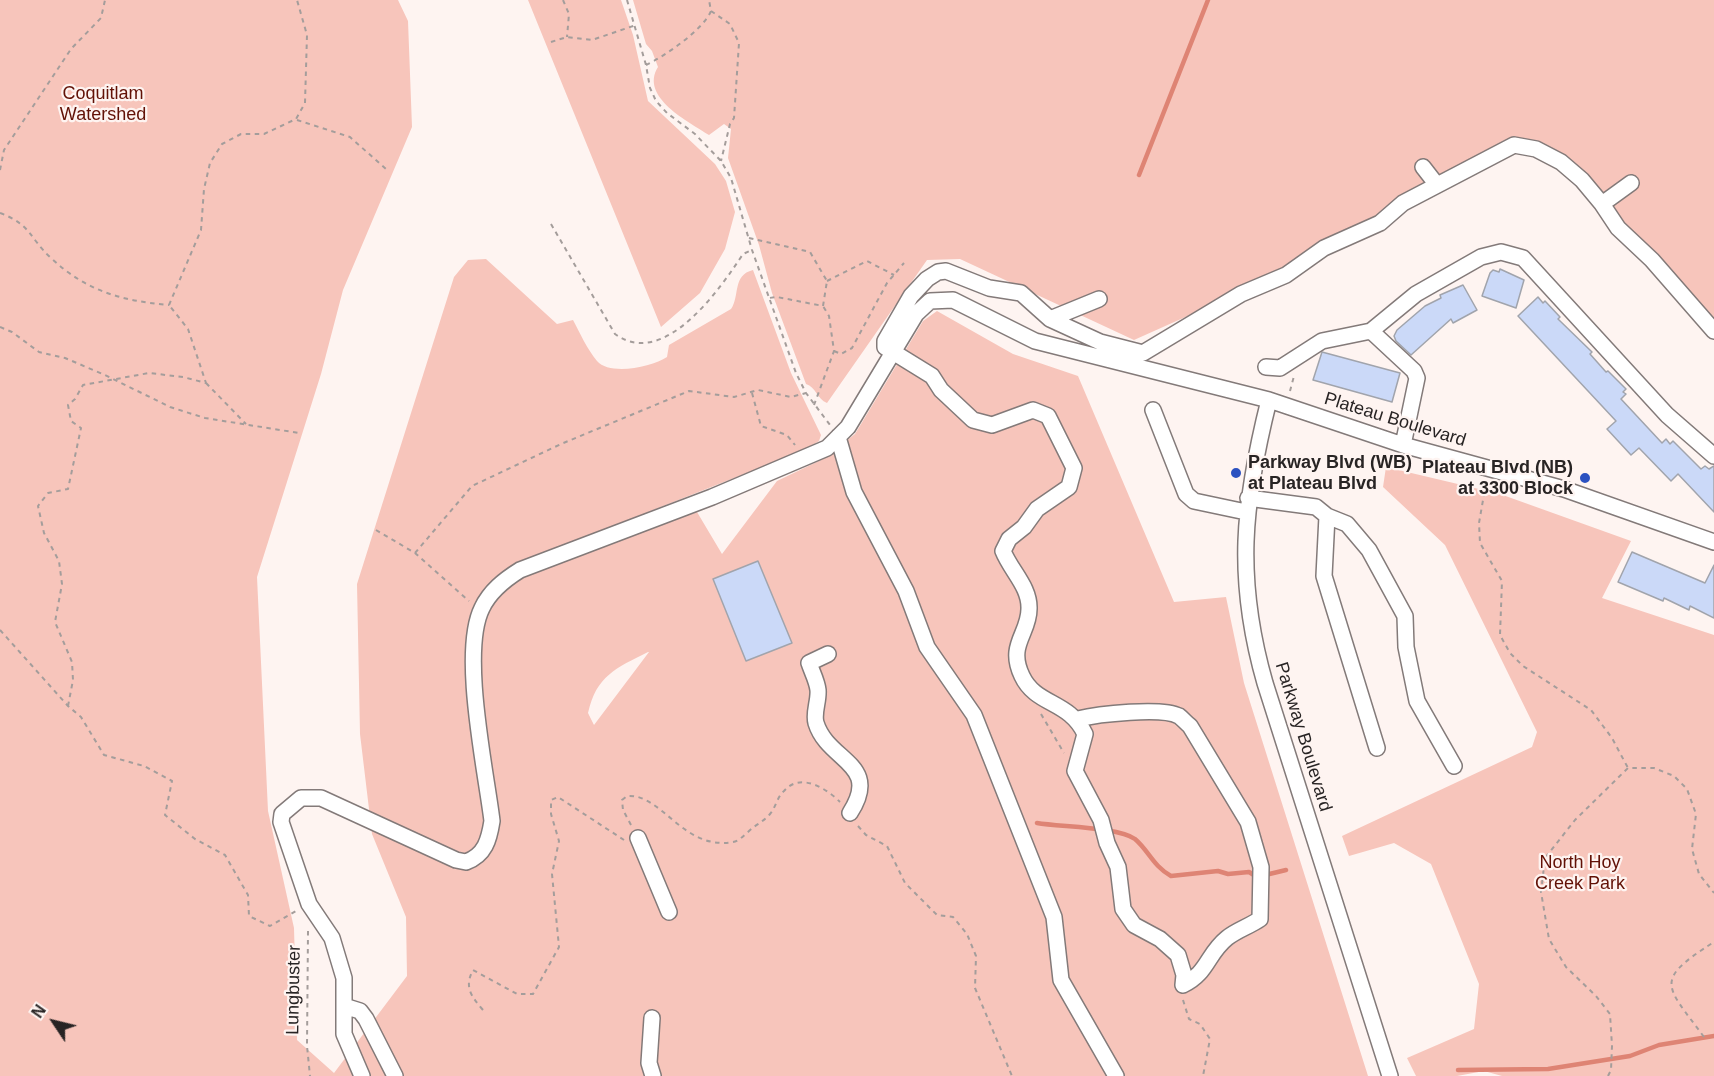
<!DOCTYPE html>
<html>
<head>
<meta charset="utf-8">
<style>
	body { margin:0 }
	#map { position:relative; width:1714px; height:1076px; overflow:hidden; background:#fef4f1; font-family:Arial,sans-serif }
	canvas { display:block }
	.north { position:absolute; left:24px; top:992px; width:60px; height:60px; -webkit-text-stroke:4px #fef4f1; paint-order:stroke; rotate:305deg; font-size:16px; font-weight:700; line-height:24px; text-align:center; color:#282424 }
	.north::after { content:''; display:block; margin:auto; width:21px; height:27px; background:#282424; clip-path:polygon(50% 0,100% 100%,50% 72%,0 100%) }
</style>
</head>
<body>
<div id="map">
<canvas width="1714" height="1076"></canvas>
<div class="north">N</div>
</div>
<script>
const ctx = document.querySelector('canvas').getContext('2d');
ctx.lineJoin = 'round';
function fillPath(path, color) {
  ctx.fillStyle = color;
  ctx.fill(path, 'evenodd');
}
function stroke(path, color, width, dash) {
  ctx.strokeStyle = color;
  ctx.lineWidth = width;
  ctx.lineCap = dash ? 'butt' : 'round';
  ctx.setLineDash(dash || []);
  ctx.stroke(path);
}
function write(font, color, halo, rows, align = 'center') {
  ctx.font = font + ' Arial,sans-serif';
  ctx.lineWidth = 4.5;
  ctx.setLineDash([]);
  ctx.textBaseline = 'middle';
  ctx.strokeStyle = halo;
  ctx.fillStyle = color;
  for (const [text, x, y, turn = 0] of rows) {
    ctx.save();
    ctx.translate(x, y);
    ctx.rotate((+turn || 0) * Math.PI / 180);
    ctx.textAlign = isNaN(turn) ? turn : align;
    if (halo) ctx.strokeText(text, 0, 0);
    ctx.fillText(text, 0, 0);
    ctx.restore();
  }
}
fillPath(new Path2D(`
	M0 0H398L408 21 412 127 343 290 321 374 257 577 268 811 294 928 297 1040 334 1073 407 976 406 917 372 834 360 734 357 584 454 277 468 260 486 259 557 324 573 320C580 333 587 349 597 361 610 376 652 367 667 357L669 345 731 309C740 297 732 275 753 270L791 373 821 435 819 441 805 450 648 512 651 528 697 512 722 554 777 481 823 459 855 434 923 321 937 311 1013 354 1078 376 1174 602 1226 597 1244 683 1368 1076H0ZM648 652H649L594 725 588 713C596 676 616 668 648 652Z
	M528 0H621L633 35 648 101 715 164 726 181 735 212 725 249 700 293 661 327Z
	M633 0H1714V339L1536 142 1201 310 1134 340 960 259 927 260 827 403C817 399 816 387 806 384L772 293 759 245 728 158 731 129 724 124 709 135C689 122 639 97 658 67L652 51 646 44Z
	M1386 467 1500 494 1631 541 1602 598 1714 635V1076H1502L1484 1071 1457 1076H1416L1407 1058 1474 1029 1479 984 1431 864 1394 843 1349 856 1342 836 1532 747 1537 732 1445 545 1383 487Z`), '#f7c5bb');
stroke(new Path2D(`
	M1139 175 1208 0
	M1037 823C1060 827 1119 827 1135 839 1149 851 1153 866 1171 876L1218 871 1228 874 1249 872 1257 877 1286 870
	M1458 1070 1548 1069 1630 1056 1659 1045 1714 1036`), '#de8474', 4.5);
const building = new Path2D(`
	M1500 269 1524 280 1516 308 1482 296 1490 273 1493 270 1499 272Z
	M1463 285 1477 310 1453 323 1451 319 1411 355 1396 341 1394 336 1397 330 1425 306 1441 298 1440 295Z
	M1538 297 1543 303 1545 301 1560 317 1558 319 1592 352 1590 354 1606 372 1608 371 1626 389 1623 392 1626 394 1621 399 1662 443 1666 439 1670 444 1673 441 1701 469 1705 466 1709 469 1714 466V512L1678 474 1671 481 1639 448 1631 455 1607 429 1616 421 1518 316Z
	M1322 352 1400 373 1392 402 1313 380Z
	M1632 552 1705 583 1714 565V618L1690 606 1689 610 1664 598 1663 601 1618 582Z
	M758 561 792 643 746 661 713 579Z`);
fillPath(building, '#cbd9f8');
stroke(building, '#a1a4ac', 1.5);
const minor = new Path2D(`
	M1423 167 1437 185
	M1631 183 1602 204 1618 228 1652 260 1714 331
	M1050 319 1099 299
	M1371 331 1414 371 1417 378 1403 445
	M1266 367 1280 368 1322 341 1371 331 1416 294 1481 257 1501 252 1523 258 1667 415 1714 456
	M1269 400C1243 504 1235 578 1265 683L1390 1076
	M1153 410 1186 494 1194 501 1246 512
	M838 437 854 492 906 591 927 647 974 715 1054 917 1061 980 1116 1076
	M1248 498 1316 507 1327 516 1324 576 1377 748
	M1327 516 1347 524 1369 550 1405 616 1406 647 1417 701 1454 766
	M828 654 809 663C812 672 817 681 818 690 819 701 813 713 816 723 828 762 882 763 850 813
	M1078 719C1098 714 1162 707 1179 716 1183 719 1186 723 1190 726L1248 822 1261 867 1260 919C1250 926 1237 930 1227 938 1207 954 1208 973 1183 985
	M638 838 669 912
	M1183 985 1184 975 1178 955 1160 939 1134 925 1123 909 1118 867 1107 843 1101 820 1075 771 1085 734C1069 700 1036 706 1022 676 1007 645 1029 634 1029 609 1030 587 1011 571 1003 551L1009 539 1024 527 1037 509 1069 487 1074 468 1048 416 1033 410 992 425 973 420 941 390 932 376 885 347V341L911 296 927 279 938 272 946 271 989 288 1021 293 1050 319 1100 342 1143 353 1241 294 1286 275 1324 248 1380 223 1403 203 1514 145 1536 149 1561 162 1582 180 1602 204
	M344 1006 360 1011 366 1019 395 1076
	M652 1018 649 1063 653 1076
	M362 1076 344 1034V978L332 938 309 904 281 822 282 814 301 798H321L456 860 466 862C485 855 489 840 492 821 486 771 460 652 482 608 490 591 504 580 520 570L712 497 827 448 848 427 916 314 930 301 953 300 1035 341 1269 400 1403 445 1564 489 1714 542`);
stroke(minor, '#837a79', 18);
stroke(new Path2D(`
	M563 0 569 14 567 37
	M627 0 646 65 650 88 656 101 667 113 695 134 721 161 731 178 752 250 796 373 806 393 830 425
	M711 11 730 24 739 43 734 118 730 124 721 161
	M551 42 567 37 592 40 636 25
	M646 65C665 56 703 30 711 11L709 0
	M297 120 350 137 387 170
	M0 170 4 150 71 49 101 18 105 0
	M0 213C32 225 29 238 51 258 86 291 122 301 169 305
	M551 224 615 334C664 370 720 289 743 254L752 250
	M749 238 810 252 827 281 823 306 777 297 769 298
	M827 281 867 261 894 275
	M169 305 201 230 204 189 210 163 222 144 241 134H264L296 119 305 103 307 35 297 0
	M0 327 12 332 39 352 65 358 105 375 170 407 205 418 299 433
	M834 351 841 354 852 348 887 283 904 263
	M206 383 246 424
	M1290 391 1294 376
	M752 393 761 426 787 435 795 445
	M814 405 834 351 829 316 823 306
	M1486 483 1479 523 1480 543 1502 581 1500 635 1510 653 1523 666 1591 710 1612 738 1628 768
	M376 530 415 553 469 601
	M415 553 472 486 561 444 689 391 734 397 758 390 791 397 806 393
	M0 630 68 706 81 717 104 755 144 766 172 781 165 815 195 839 225 855 248 895 249 916 270 926 296 911
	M68 706 73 680 72 662 55 622 62 584 59 561 44 533 38 506 48 493 68 489 81 428 71 421 68 405 75 399 83 385 149 373 183 377 206 383 188 329 169 305
	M1041 714 1064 753
	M631 825 623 810 622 800 627 796C662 793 683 851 733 842 739 841 743 836 748 832 755 825 763 822 770 814 776 807 777 797 784 791 800 772 826 788 840 802
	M858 826 866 835 887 846 905 883 937 915 953 917 967 934 976 956 975 988 1012 1076
	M308 931 307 1046 310 1076
	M1183 1000 1189 1019 1200 1024 1210 1039 1203 1076
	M483 1010C471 996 464 987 473 970L517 994H533L559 947 552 874 559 841 551 814V800L558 797 624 840
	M1704 1037C1665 984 1653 981 1714 942
	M1608 1076 1611 1070 1612 1046 1610 1014 1596 996 1566 967 1549 939 1541 892 1545 858 1575 820 1628 768H1654L1674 776 1687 789 1696 814 1692 849 1699 874 1714 893`), '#a49d9b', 2, [4.5, 4.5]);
stroke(minor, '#fff', 15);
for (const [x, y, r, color] of [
	[1236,473,6,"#2b51c0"],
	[1585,478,6,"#2b51c0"]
]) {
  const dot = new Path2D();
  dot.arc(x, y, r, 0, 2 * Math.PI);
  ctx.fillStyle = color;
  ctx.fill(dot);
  stroke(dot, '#fef4f1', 2);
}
write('18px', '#621106', '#fef4f1', [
	["Coquitlam",103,94],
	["Watershed",103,115],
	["North Hoy",1580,863],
	["Creek Park",1580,884]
]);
write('18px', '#282424', '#fef4f1', [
	["Plateau Boulevard",1395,420,17],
	["Parkway Boulevard",1303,737,73],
	["Lungbuster",294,990,-89]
]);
write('bold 18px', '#282424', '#fef4f1', [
	["Parkway Blvd (WB)",1248,463],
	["at Plateau Blvd",1248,484],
	["Plateau Blvd (NB)",1573,468,"right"],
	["at 3300 Block",1573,489,"right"]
], 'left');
</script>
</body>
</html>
